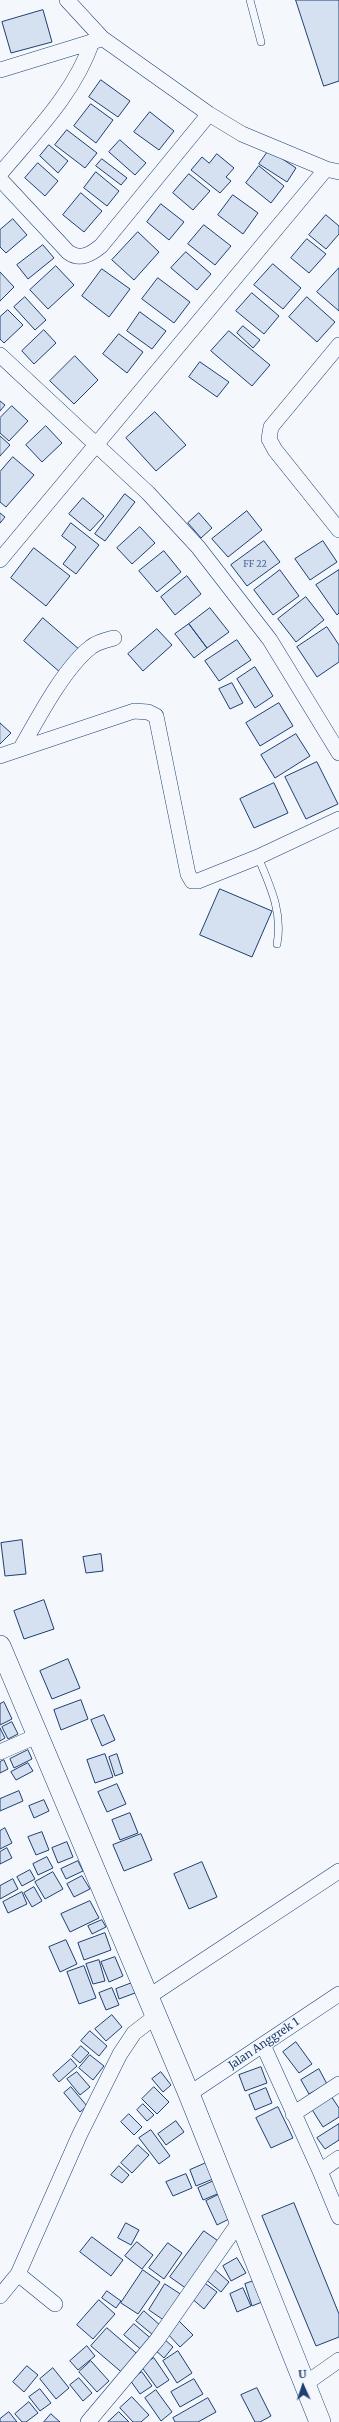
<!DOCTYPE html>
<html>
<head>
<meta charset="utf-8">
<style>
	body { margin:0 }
	#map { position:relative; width:339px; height:2422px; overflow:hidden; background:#f4f7fb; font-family:Merriweather,serif }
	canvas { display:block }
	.north { position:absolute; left:283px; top:2366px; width:40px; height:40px; -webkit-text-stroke:3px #f4f7fb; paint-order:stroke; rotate:357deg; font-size:11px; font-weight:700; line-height:16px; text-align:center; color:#1d3f73 }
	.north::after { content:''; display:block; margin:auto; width:14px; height:18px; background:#1d3f73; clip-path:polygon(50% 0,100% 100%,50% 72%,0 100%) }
</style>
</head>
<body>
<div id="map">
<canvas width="339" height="2422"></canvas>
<div class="north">U</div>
</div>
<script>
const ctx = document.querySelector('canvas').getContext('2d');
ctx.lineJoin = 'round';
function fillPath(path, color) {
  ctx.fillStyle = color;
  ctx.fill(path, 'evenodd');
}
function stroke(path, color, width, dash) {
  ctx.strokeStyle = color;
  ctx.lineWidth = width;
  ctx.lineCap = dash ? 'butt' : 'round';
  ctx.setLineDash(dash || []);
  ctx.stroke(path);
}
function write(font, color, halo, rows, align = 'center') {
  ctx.font = font + ' Merriweather,serif';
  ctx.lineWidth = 3;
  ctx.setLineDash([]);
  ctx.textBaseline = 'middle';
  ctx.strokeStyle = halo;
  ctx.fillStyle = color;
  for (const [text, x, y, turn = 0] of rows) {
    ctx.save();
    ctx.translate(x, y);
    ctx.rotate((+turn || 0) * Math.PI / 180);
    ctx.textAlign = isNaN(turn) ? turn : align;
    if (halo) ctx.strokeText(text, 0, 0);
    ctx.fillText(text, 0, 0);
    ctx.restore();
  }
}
const building = new Path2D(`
	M296 0H339V81L324 86Z
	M43 10 52 42 11 53 2 22Z
	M101 80 130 101 118 117 89 97Z
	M91 104 113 120 96 143 74 126Z
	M150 112 174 131 159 150 134 132Z
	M67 130 97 153 85 168 55 145Z
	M120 140 146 163 135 175 109 152Z
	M49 145 68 161 58 173 40 156Z
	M269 150 296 168 287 182 259 164Z
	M217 154 234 168 226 177 231 181 220 193 191 170 202 157 209 163Z
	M102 159 127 178 121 185 96 166Z
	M38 163 58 181 45 196 25 178Z
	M259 166 284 186 271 203 246 183Z
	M96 172 119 191 107 206 84 188Z
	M189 174 210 191 193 210 173 193Z
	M81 193 102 211 84 232 63 215Z
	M233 195 258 213 243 234 218 215Z
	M161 204 184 222 169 240 147 222Z
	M326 215 339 226V234L326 249 309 235Z
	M13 219 27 235 6 253 0 247V230Z
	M204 225 231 246 215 265 188 244Z
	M138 232 159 252 134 280 112 260Z
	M307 239 326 254 309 273 291 258Z
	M43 245 54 258 28 279 17 265Z
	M186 252 211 274 197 290 171 268Z
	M273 264 301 288 283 309 254 285Z
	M56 266 74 285 48 309 30 290Z
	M339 268V311L317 292Z
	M102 269 130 289 109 317 82 296Z
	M0 272 14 287 0 301Z
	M158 278 190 302 174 323 142 299Z
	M252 293 279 316 264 334 236 311Z
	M25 297 46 320 35 330 14 307Z
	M307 297 335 322 317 342 289 317Z
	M8 310 23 325 4 343 0 339V317Z
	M140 312 166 331 152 349 127 331Z
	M243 326 260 340 253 348 237 333Z
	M44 330 56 343 34 364 22 351Z
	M229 331 270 365 252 386 211 351Z
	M119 334 143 352 127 373 103 354Z
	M75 356 98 380 74 404 50 381Z
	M200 362 229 382 217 397 189 377Z
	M0 401 5 405 0 411Z
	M12 406 28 421 9 441 0 433V418Z
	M155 412 186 445 156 471 126 438Z
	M46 426 62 443 42 462 26 445Z
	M0 436 10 445 0 456Z
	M13 457 34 475 6 507 0 502V472Z
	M125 494 135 502 105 541 95 534Z
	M83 498 104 516 90 531 69 514Z
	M247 511 262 530 228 557 212 539Z
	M0 513 5 517 0 523Z
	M199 513 212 528 201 538 188 523Z
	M71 523 99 545 76 574 63 564 76 547 62 536Z
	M140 527 155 543 132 564 117 548Z
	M264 541 280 562 247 586 231 565Z
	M323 541 337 562 310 580 295 559Z
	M34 548 70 576 46 606 11 578Z
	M164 551 181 572 157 592 139 571Z
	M280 570 299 596 273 615 254 590Z
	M339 570V613L337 615 316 585Z
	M187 576 201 594 175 615 161 597Z
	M306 597 324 620 296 642 278 619Z
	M210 608 229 632 207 648 189 624Z
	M43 618 80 650 61 673 24 641Z
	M189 624 207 648 194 658 175 634Z
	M327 627 339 645V662L317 677 297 647Z
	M157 629 172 645 143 671 128 654Z
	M237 640 251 660 219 681 205 661Z
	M255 667 273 696 255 708 237 679Z
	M232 683 243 703 230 709 219 689Z
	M279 703 293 726 260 746 246 723Z
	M0 723 11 733 0 744Z
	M296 734 310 756 275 778 261 755Z
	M317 762 338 804 306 819 285 777Z
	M274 783 288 813 254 828 240 799Z
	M220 889 272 911 252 957 200 935Z
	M22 1540 26 1574 5 1576 1 1543Z
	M101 1554 103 1571 86 1573 83 1557Z
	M44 1600 54 1629 24 1639 14 1611Z
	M68 1659 80 1688 52 1699 40 1671Z
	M81 1700 88 1719 61 1730 54 1710Z
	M4 1702 12 1719 0 1725V1704Z
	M104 1715 115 1740 102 1746 91 1720Z
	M12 1722 18 1734 8 1739 2 1727Z
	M0 1728 5 1738 0 1741Z
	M28 1750 32 1759 14 1768 10 1759Z
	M105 1754 113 1777 95 1783 87 1760Z
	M117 1754 123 1773 115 1776 109 1757Z
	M4 1760 8 1769 0 1773V1762Z
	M28 1763 33 1771 16 1780 11 1772Z
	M117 1784 126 1804 107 1812 98 1792Z
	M19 1791 23 1801 0 1811V1799Z
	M44 1800 49 1811 34 1818 29 1806Z
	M130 1813 138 1833 120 1840 112 1820Z
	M5 1828 12 1843 0 1849V1831Z
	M42 1832 49 1850 36 1855 28 1837Z
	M141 1834 152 1860 124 1871 113 1845Z
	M67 1842 73 1857 58 1863 52 1848Z
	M7 1848 12 1858 0 1864V1852Z
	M47 1857 53 1868 38 1875 33 1864Z
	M78 1861 83 1871 66 1879 61 1869Z
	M202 1862 217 1897 189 1909 174 1874Z
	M30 1870 35 1879 22 1886 17 1877Z
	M53 1872 63 1889 45 1899 35 1882Z
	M82 1876 90 1889 74 1897 67 1884Z
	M13 1879 18 1889 0 1899V1886Z
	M34 1887 42 1901 32 1907 24 1893Z
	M22 1892 27 1904 8 1913 3 1902Z
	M90 1901 99 1918 70 1932 61 1914Z
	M102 1920 106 1927 92 1934 88 1926Z
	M105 1933 111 1950 84 1960 78 1943Z
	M66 1940 77 1964 60 1972 49 1947Z
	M115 1957 123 1976 109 1982 101 1962Z
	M99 1960 105 1981 93 1984 86 1964Z
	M84 1966 96 1998 79 2004 67 1972Z
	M132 1983 135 1993 119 1999 116 1989Z
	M112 1988 119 2005 106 2010 99 1993Z
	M112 2015 122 2027 106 2041 95 2029Z
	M90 2031 107 2046 99 2056 81 2041Z
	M296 2042 312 2064 299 2073 283 2052Z
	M81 2046 89 2053 80 2063 72 2056Z
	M90 2055 104 2066 93 2080 79 2068Z
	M71 2059 77 2066 59 2082 53 2075Z
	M261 2067 267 2083 245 2091 239 2075Z
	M319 2069 327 2084 309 2094 301 2080Z
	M77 2072 90 2087 80 2095 67 2079Z
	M161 2072 171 2085 163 2092 152 2079Z
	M71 2087 87 2106 80 2112 64 2093Z
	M154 2087 169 2102 157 2114 142 2099Z
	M266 2088 272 2103 255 2110 249 2095Z
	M331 2096 339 2108V2117L323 2127 311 2108Z
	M143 2104 154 2115 147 2121 137 2110Z
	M278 2107 293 2138 271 2148 256 2118Z
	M129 2114 142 2127 134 2135 121 2122Z
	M176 2121 184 2132 166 2145 158 2134Z
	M339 2124V2140L325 2149 317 2138Z
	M151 2130 170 2156 159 2164 139 2138Z
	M138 2145 149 2155 132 2173 121 2163Z
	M206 2163 213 2179 196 2186 190 2170Z
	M119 2166 129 2175 122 2183 111 2175Z
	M186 2174 192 2188 173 2196 166 2182Z
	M216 2180 222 2192 203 2200 198 2188Z
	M222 2193 233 2217 217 2225 206 2201Z
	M294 2203 339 2314V2337L316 2346 262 2216Z
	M126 2223 139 2230 131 2245 118 2238Z
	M204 2231 221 2243 187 2289 170 2277Z
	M92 2237 123 2260 111 2276 80 2252Z
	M137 2242 153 2255 142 2269 125 2256Z
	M168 2243 182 2253 164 2279 149 2268Z
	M237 2258 246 2273 231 2281 223 2266Z
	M213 2268 229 2282 221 2292 204 2278Z
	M143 2270 160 2282 138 2314 121 2303Z
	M259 2279 267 2300 252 2306 245 2284Z
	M202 2281 217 2292 204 2309 190 2297Z
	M165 2284 182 2295 165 2321 149 2310Z
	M243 2288 251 2306 237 2312 230 2294Z
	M107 2291 121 2301 116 2308 102 2298Z
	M99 2300 115 2314 93 2339 77 2325Z
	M144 2311 161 2326 153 2335 136 2321Z
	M177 2319 193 2335 180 2347 165 2331Z
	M134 2324 154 2341 144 2352 124 2335Z
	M107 2328 142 2358 126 2376 91 2346Z
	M163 2338 173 2347 164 2358 154 2349Z
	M87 2346 95 2356 78 2370 70 2361Z
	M178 2351 192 2373 177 2383 163 2361Z
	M154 2358 169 2380 157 2388 141 2366Z
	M91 2361 109 2381 97 2392 79 2372Z
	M27 2366 38 2375 24 2392 13 2382Z
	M53 2368 69 2388 56 2399 40 2379Z
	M142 2372 152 2386 140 2394 130 2380Z
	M79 2378 92 2393 83 2401 70 2385Z
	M194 2379 203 2394 180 2407 171 2392Z
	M257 2388 271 2416 260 2422H255L241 2395Z
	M40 2389 51 2403 40 2411 29 2397Z
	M156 2390 172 2412 161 2421 145 2398Z
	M132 2397 149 2415 141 2422H133L120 2408Z
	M208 2398 216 2412 198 2422H175L173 2418Z
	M29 2402 38 2413 26 2422H22L15 2414Z
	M9 2412 17 2422H0V2419Z
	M119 2412 129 2422H108Z
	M51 2414 60 2422H44Z`);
fillPath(building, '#d5e0f0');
stroke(building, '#1d3f73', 1);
const lane = new Path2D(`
	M250 0 261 42
	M258 857C270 886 283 912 277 944`);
const street = new Path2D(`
	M67 0 102 38 209 114 242 134 326 169 339 172
	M0 70 98 40
	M0 174C34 133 74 94 92 42
	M0 179 68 252C80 261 91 254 101 246L209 114
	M339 345 271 427 269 439 275 450 339 530
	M0 355 148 493 198 547 270 640 339 753
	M0 560 326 169
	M21 748C38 718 64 668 91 647 97 642 106 640 114 638
	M0 756 134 711 148 712 156 716 188 874 192 881H198L258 857 339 819
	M0 1752 39 1735
	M148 1997 339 1871
	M263 2045 320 2171 339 2217
	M189 2094 339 1994
	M293 2114 339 2084
	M320 2171 339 2158
	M18 2274 55 2304
	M0 2296 18 2274 80 2134 120 2054 134 2033 156 2016
	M305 2384 339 2360
	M88 2422 157 2340 240 2221`);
const secondary = new Path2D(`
	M0 1646 189 2094 320 2422`);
stroke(lane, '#1d3f73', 8);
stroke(street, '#1d3f73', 16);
stroke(secondary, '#1d3f73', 22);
stroke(lane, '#f4f7fb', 7);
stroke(street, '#f4f7fb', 15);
stroke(secondary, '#f4f7fb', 21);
write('9px', '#4b6792', null, [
	["FF 22",255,564]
]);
write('11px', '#1d3f73', '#f4f7fb', [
	["Jalan Anggrek 1",264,2044,-34]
]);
</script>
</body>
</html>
